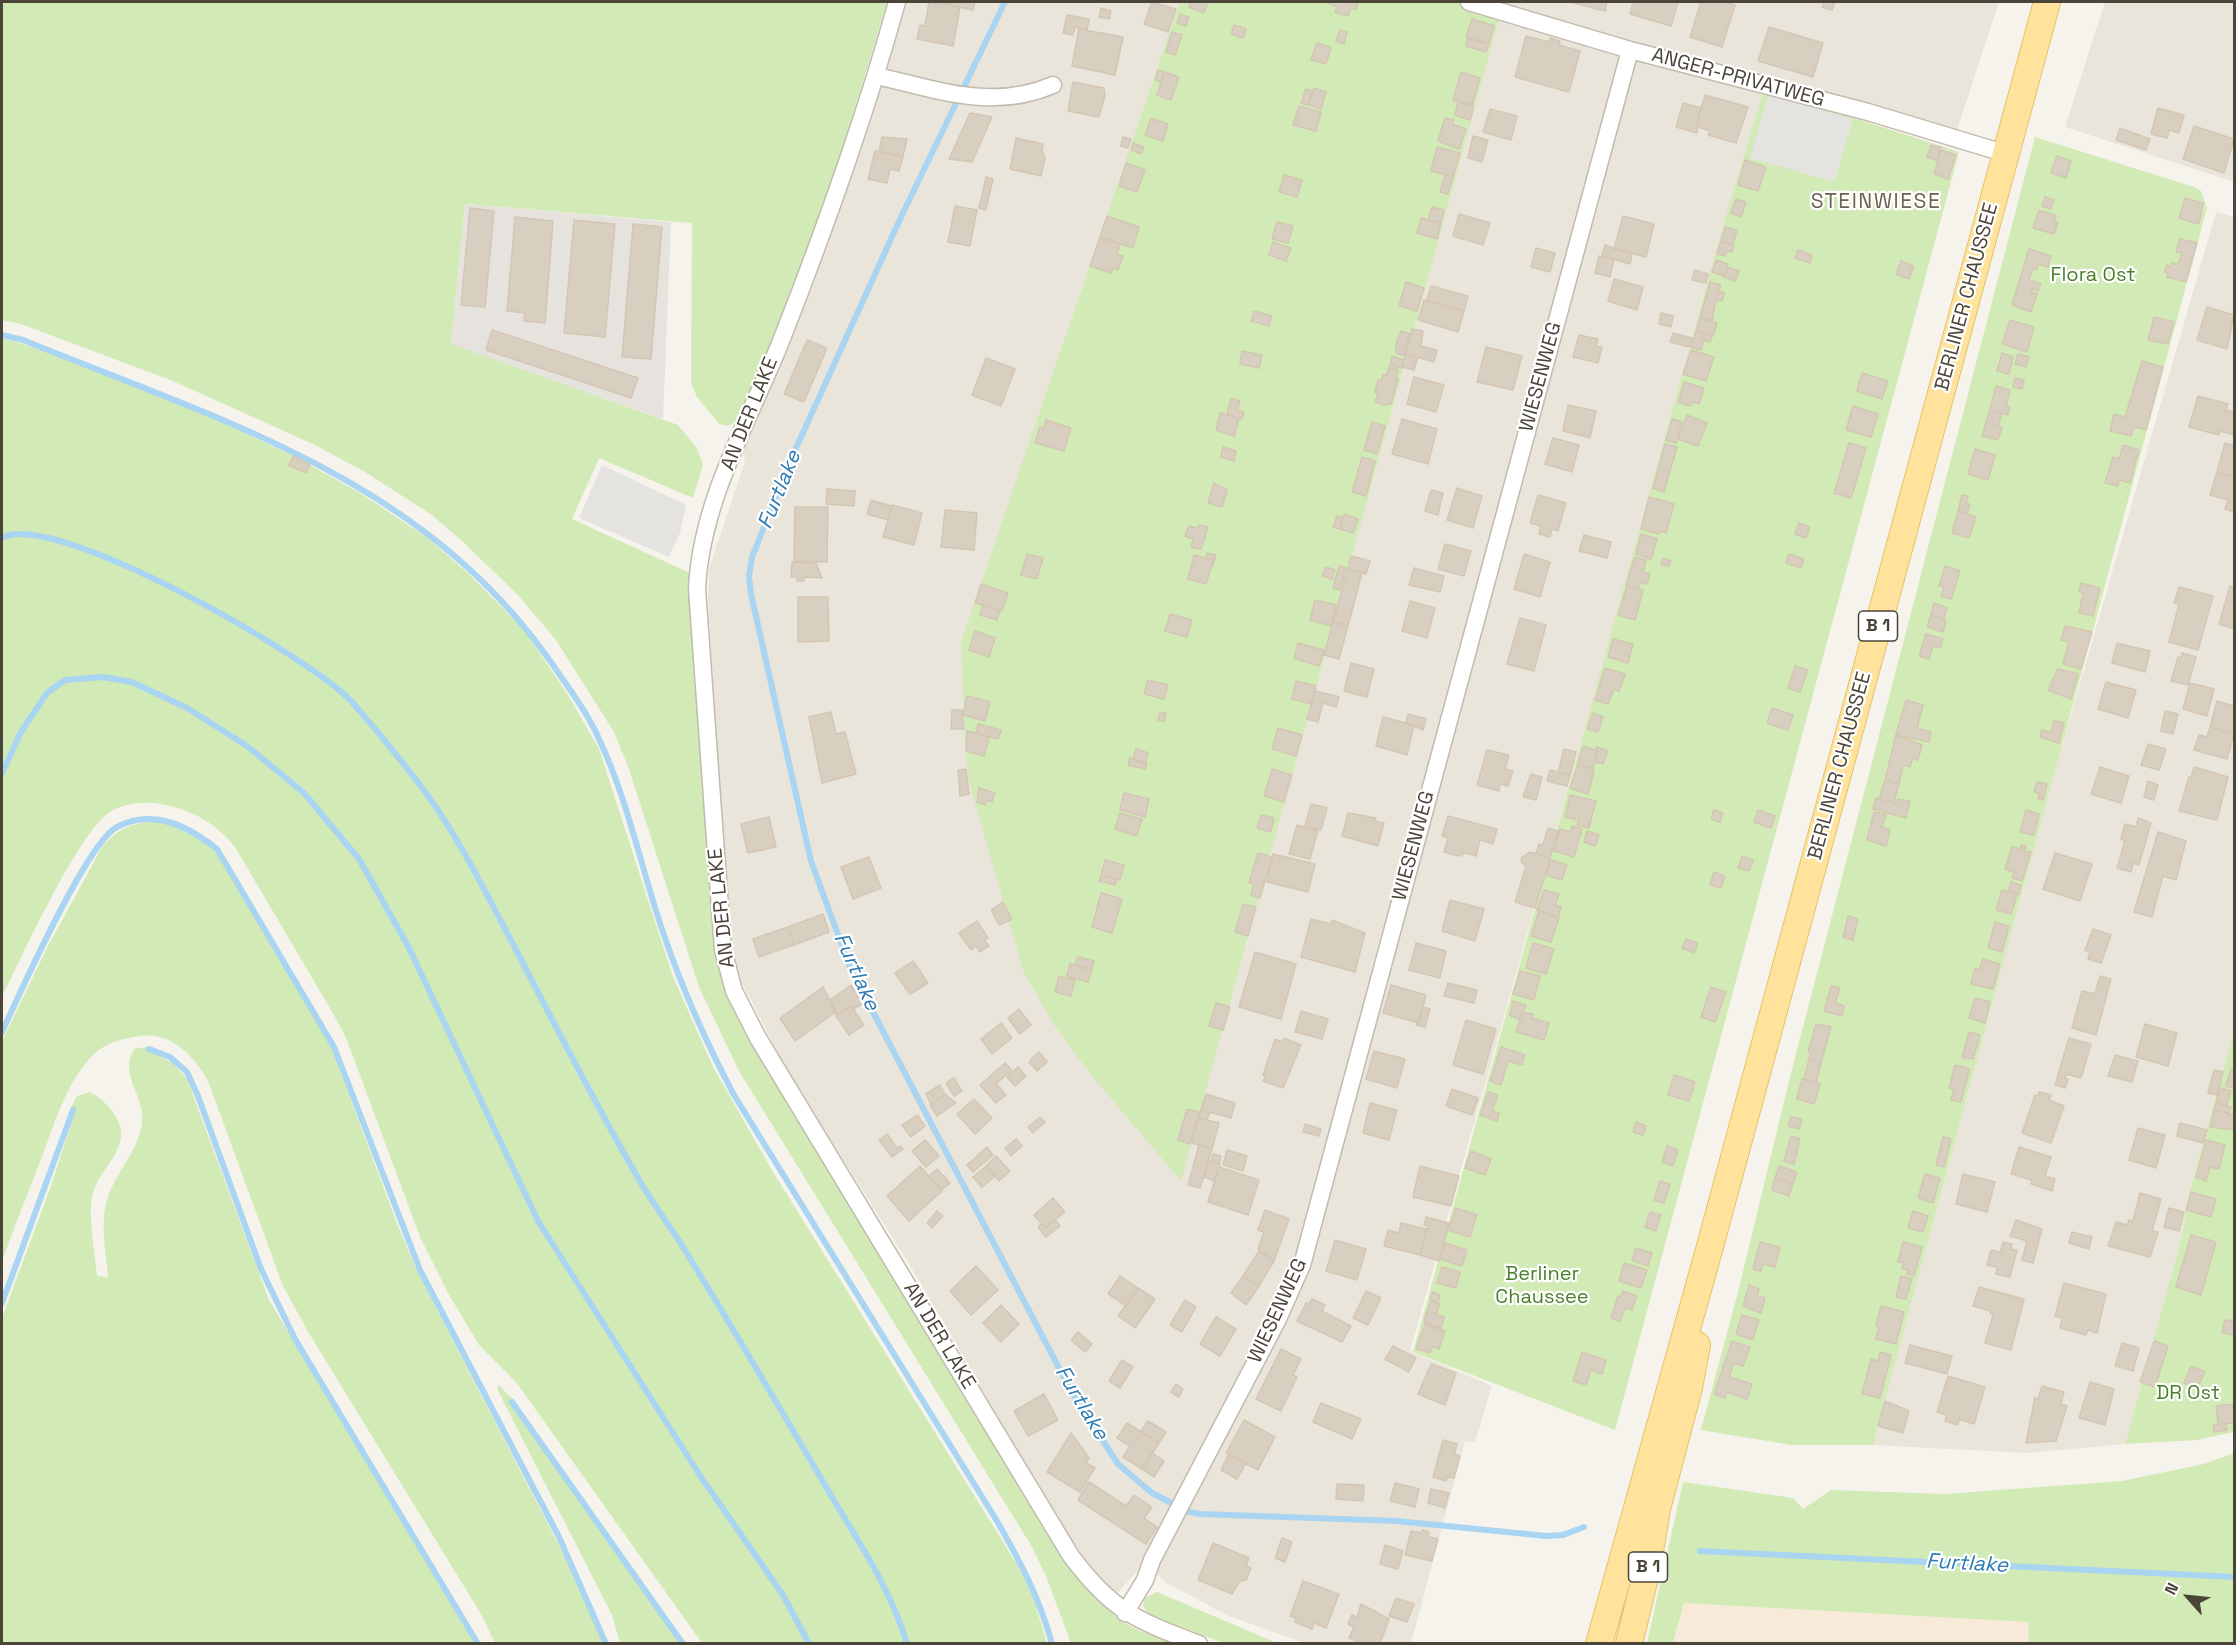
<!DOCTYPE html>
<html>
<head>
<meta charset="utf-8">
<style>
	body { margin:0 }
	#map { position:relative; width:2236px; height:1645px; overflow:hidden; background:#f6f3ec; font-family:"Space Grotesk",sans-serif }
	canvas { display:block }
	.frame { position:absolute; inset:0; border:3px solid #4b4439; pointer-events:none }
	.north { position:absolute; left:2158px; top:1567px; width:60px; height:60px; -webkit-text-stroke:4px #fff; paint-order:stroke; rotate:297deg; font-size:16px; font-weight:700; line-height:24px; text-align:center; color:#4b4439 }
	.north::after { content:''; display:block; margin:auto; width:21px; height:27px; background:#4b4439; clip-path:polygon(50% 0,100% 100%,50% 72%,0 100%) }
</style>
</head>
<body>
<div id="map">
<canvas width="2236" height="1645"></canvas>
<div class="frame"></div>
<div class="north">N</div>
</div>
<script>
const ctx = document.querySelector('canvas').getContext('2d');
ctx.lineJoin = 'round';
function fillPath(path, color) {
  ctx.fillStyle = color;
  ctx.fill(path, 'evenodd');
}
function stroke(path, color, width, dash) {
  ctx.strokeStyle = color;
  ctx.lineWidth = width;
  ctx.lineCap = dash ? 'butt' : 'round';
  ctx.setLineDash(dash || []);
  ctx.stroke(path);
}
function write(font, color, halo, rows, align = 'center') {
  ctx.font = font + ' "Space Grotesk",sans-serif';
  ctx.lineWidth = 4.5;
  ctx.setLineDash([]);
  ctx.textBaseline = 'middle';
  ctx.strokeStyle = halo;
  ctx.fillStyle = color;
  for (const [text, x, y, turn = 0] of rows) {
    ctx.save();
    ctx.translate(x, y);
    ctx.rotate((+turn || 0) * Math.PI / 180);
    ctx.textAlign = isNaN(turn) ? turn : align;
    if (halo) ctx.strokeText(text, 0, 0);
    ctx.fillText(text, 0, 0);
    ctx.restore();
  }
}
fillPath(new Path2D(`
	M887 2H1999L1957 130 1768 76 1410 1351 1492 1386 1475 1442 1465 1441 1411 1643H1304L1229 1616 1165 1582 1145 1562 1116 1595 1076 1547 1057 1520 911 1267 787 1071 741 981 729 940 708 601 709 569 745 461 737 421 844 150Z
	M2105 2H2234V182L2065 127Z
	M2216 212 2234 217V1030L2185 1209 2184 1229 2164 1302 2125 1444 2027 1453 1873 1445 2058 760Z`), '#eae5da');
fillPath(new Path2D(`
	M1684 1603 2030 1622 2028 1643 1673 1644Z`), '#f7ead8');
fillPath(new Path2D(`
	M465 204 671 222 663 419 451 345Z`), '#e6e2dd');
fillPath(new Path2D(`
	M2 2H887L818 228 758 378 737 421 728 426 719 424 697 397 691 383 692 223 465 204 451 344 678 425 696 447 703 464 693 498 599 458 572 519 690 573 702 793 706 796 714 943 720 964 1044 1530C1068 1564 1092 1601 1127 1624 1141 1633 1159 1638 1174 1643H1071L1046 1576 1032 1547 739 1071 699 987 629 769 614 732 556 640 518 595 463 542 432 515 365 472 315 445 173 381 21 324 2 320Z
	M1180 2H1469L1501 11 1181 1181 1088 1071 1052 1022 1023 970 969 782 965 744 961 642Z
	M1763 93 1863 121 1959 152 1615 1430 1413 1352 1724 223Z
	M2035 137 2194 187 2201 191 2207 208 1873 1445H1792L1701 1430 1738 1292 1791 1073Z
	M2 338C102 367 199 410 293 456L289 465 306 473 310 465 360 493 429 539 471 576 524 630 568 695 599 749 673 977 713 1067 773 1172 1018 1566 1034 1600 1047 1643H702L516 1382 479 1345 448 1293 420 1237 347 1040 334 1015 235 847C218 826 198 813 171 806 153 801 131 801 113 810 80 827 21 959 2 997Z
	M152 821C180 824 204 838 222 859L330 1044 396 1221 417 1271 582 1590 603 1643H495L481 1614 310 1335 283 1286 208 1081C194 1056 172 1032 141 1036 125 1038 107 1042 95 1053 67 1080 56 1120 43 1154 29 1190 15 1225 2 1261V1041L47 948 102 847C116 830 131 824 152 821Z
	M2234 1030V1432L2197 1440 2125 1444 2184 1229 2185 1209Z
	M148 1047 150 1051 174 1064 187 1079 269 1300 474 1643H2V1318L50 1189 75 1112 70 1109 77 1096 90 1092C98 1096 105 1102 111 1110 140 1145 99 1164 92 1197 88 1218 95 1254 97 1276L108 1277C106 1250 99 1220 109 1194 118 1170 139 1149 142 1123 146 1096 118 1076 134 1049Z
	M499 1385 513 1400 511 1403 681 1643H620L612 1615 497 1389Z
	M2234 1453V1643H2028L2029 1622 1684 1603 1673 1643H1647L1683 1482 1793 1498 1803 1509 1831 1490 1945 1494 2122 1481 2204 1464Z
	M1157 1592 1277 1643H1224L1150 1616 1143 1606 1145 1598Z`), '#d2eab5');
fillPath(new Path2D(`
	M1768 95 1853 119 1834 182 1750 158Z
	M602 465 686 505 680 533 669 557 579 518Z`), '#e5e3e0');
stroke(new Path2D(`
	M1005 2 901 217 792 457 752 557 749 576 751 594 811 861 851 970 1072 1393 1118 1464 1152 1493 1189 1512 1200 1514 1397 1521 1546 1536 1563 1535 1584 1527
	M2 335 23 340C224 422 426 479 555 668 571 691 588 714 599 739 629 802 642 873 665 938 684 993 707 1044 734 1095L997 1521C1020 1561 1040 1599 1052 1644
	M2 538C52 508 313 658 353 703 377 731 401 760 424 790 459 838 486 893 514 946 555 1025 596 1106 641 1183 655 1207 672 1229 686 1252 736 1333 784 1415 832 1497 859 1543 892 1591 907 1644
	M2 773 21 732 47 693 65 680 103 677 132 682 187 708 247 746 304 793 359 859 408 946 538 1221 701 1477 783 1595 809 1644
	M2 1032C19 995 87 842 117 827 153 808 188 826 217 849L334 1047 420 1270 559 1537 606 1644
	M149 1049 170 1057 187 1072 198 1096 261 1269 295 1339 478 1644
	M2 1303 73 1110
	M512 1402 683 1644
	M1700 1551 2234 1577`), '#a9d4f2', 6);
const building = new Path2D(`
	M929 2 960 7 953 46 917 39 920 25 925 26Z
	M945 2H975L973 10 945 4Z
	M1152 2 1176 9 1168 32 1144 24Z
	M1191 2H1208L1204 13 1189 7Z
	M1325 2H1358L1356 9 1351 8 1348 16 1335 12 1337 7Z
	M1570 2H1607L1605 11Z
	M1633 2H1678L1671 26 1630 14Z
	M1701 2H1724L1735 5 1722 47 1690 37Z
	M1824 2H1835L1832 10 1822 7Z
	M1101 8 1111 11 1109 19 1099 17Z
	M1180 14 1189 17 1186 26 1177 23Z
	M1067 15 1089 19 1087 30 1075 27 1073 35 1063 33Z
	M1472 19 1494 26 1489 44 1466 37Z
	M1234 25 1246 29 1243 38 1231 34Z
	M1769 27 1823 43 1813 77 1758 61Z
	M1079 29 1123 37 1115 75 1072 66Z
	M1340 30 1347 32 1344 44 1336 41Z
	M1172 32 1182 35 1175 55 1166 52Z
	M1526 36 1549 42 1550 38 1560 41 1559 45 1580 51 1569 92 1515 77Z
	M1468 38 1489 44 1486 52 1466 46Z
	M1317 43 1331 47 1326 64 1311 60Z
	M1158 70 1164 72 1161 82 1155 80Z
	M1164 72 1179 77 1171 100 1157 95Z
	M1461 72 1480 78 1472 105 1453 100Z
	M1073 82 1104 88 1105 96 1099 117 1068 111Z
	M1314 88 1326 92 1321 109 1309 105Z
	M1306 89 1312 91 1308 105 1301 103Z
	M1705 95 1748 107 1736 143 1708 135 1710 131 1696 126Z
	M1458 102 1474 106 1470 120 1455 115Z
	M1683 103 1701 108 1697 133 1676 127Z
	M1299 106 1321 112 1316 131 1293 125Z
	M2158 108 2184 115 2179 133 2169 130 2167 138 2151 134Z
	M1490 109 1517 116 1511 140 1483 132Z
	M970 113 992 117 972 162 949 159Z
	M1151 118 1168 124 1163 141 1145 135Z
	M1445 118 1454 120 1452 124 1466 129 1459 149 1438 141Z
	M2194 126 2234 139 2224 173 2183 159Z
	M2120 128 2150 139 2146 150 2116 140Z
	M1473 136 1488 140 1482 162 1468 158Z
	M882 137 907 139 903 156 879 151Z
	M1123 137 1131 139 1128 148 1121 146Z
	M1016 138 1043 144 1042 151 1045 158 1041 176 1010 169Z
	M1133 143 1144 147 1141 154 1131 150Z
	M1931 145 1941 147 1936 160 1927 157Z
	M1437 147 1460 153 1453 177 1431 171Z
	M1941 150 1956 155 1948 179 1934 174Z
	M875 151 903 157 899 171 890 169 887 183 868 179Z
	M2057 156 2071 161 2066 178 2051 173Z
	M1745 160 1766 167 1758 191 1738 185Z
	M1126 163 1145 170 1137 192 1119 186Z
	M1284 175 1302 180 1297 197 1279 192Z
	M1445 175 1453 177 1448 194 1440 192Z
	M986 177 993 179 986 210 979 208Z
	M2045 197 2054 200 2051 209 2042 206Z
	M2185 198 2203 203 2199 224 2179 218Z
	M1736 199 1746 202 1741 217 1731 213Z
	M955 206 977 210 970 246 948 242Z
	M1432 207 1444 210 1441 223 1428 220Z
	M470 208 494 211 485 307 461 305Z
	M2039 210 2056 216 2054 221 2058 222 2054 234 2033 228Z
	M1459 214 1490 223 1483 245 1453 236Z
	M1107 216 1139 227 1133 248 1100 237Z
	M1623 216 1654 224 1646 257 1614 249Z
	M515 217 553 221 545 323 524 321 525 313 507 311Z
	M1421 218 1441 223 1437 239 1417 233Z
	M574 220 615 224 605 337 564 333Z
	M1277 222 1293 226 1288 243 1272 239Z
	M633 224 662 227 651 359 622 357Z
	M1725 227 1737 230 1733 244 1721 241Z
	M1100 237 1120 244 1117 255 1123 256 1118 270 1113 268 1111 273 1090 266Z
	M2180 239 2197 243 2186 282 2167 277 2168 273 2164 272 2167 265 2170 267 2172 263 2178 264 2182 253 2176 252Z
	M1721 241 1734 245 1732 252 1727 251 1725 256 1717 254Z
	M1273 242 1291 248 1286 261 1269 255Z
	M1605 245 1632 254 1630 264 1602 256Z
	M1536 248 1555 253 1550 272 1531 267Z
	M2029 249 2051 256 2048 267 2038 264 2036 270 2033 268 2029 280 2041 284 2038 291 2032 288 2031 292 2037 294 2031 312 2012 305Z
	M1798 250 1812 255 1810 263 1795 258Z
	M1599 256 1614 259 1610 277 1595 273Z
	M1716 260 1728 264 1724 276 1712 272Z
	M1901 261 1914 266 1909 279 1896 274Z
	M1727 267 1739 271 1735 281 1724 277Z
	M1695 270 1708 274 1706 283 1692 280Z
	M1614 279 1643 287 1637 310 1608 301Z
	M1406 282 1424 288 1417 311 1399 306Z
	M1710 282 1721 285 1718 291 1724 293 1722 301 1716 300 1712 321 1700 318Z
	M1431 286 1468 296 1464 311 1427 300Z
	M1424 300 1464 311 1458 332 1418 320Z
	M2207 307 2234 315 2227 349 2197 340Z
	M1254 311 1272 316 1269 326 1251 321Z
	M1661 313 1673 316 1671 327 1659 324Z
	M2154 317 2174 322 2168 344 2148 340Z
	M1700 318 1717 323 1713 336 1696 331Z
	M2010 320 2034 327 2027 352 2002 344Z
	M1412 329 1423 331 1421 346 1437 350 1434 362 1406 354Z
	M492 330 638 378 631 398 486 350Z
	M1401 331 1410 334 1406 347 1396 344Z
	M1696 331 1712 336 1710 342 1704 340 1701 350 1691 347Z
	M1673 333 1692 338 1689 347 1670 342Z
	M1579 335 1598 339 1596 346 1602 347 1598 363 1573 357Z
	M807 340 827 348 804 402 784 394Z
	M1396 344 1406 347 1404 356 1396 353Z
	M1486 347 1522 356 1513 390 1477 382Z
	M1691 350 1714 357 1706 381 1683 374Z
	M1242 351 1262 355 1259 368 1240 364Z
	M2002 353 2013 357 2009 374 1997 371Z
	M1406 354 1418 357 1414 370 1402 367Z
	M2018 354 2029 357 2026 367 2015 364Z
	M1392 356 1404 360 1401 368 1390 365Z
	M986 358 1015 369 1001 406 972 395Z
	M2142 361 2163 367 2146 430 2134 427 2131 436 2110 431 2114 414 2125 417Z
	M1389 367 1398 370 1396 378 1398 379 1391 404 1385 405 1375 402 1378 393 1375 392 1378 380 1381 381 1383 374 1387 375Z
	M1862 373 1888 381 1882 399 1857 391Z
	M1414 377 1444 385 1436 412 1407 404Z
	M2015 378 2024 380 2022 389 2013 387Z
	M1684 382 1704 388 1699 404 1692 402 1690 406 1678 402Z
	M1996 386 2010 390 2006 406 2010 407 2008 415 1990 410Z
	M2198 396 2228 404 2226 410 2234 412V435L2220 431 2219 435 2189 427Z
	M1231 398 1240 401 1237 410 1244 412 1242 419 1227 415Z
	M1568 405 1596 411 1590 438 1563 431Z
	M1853 406 1878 414 1871 437 1846 430Z
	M1990 410 2002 413 1998 426 1986 422Z
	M1220 413 1239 418 1234 436 1216 430Z
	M1687 415 1707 423 1698 446 1678 439Z
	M1402 419 1437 429 1428 464 1392 454Z
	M1672 419 1682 422 1676 443 1666 440Z
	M1046 420 1071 428 1064 451 1035 443 1040 427 1044 428Z
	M1372 422 1385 426 1377 454 1364 450Z
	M1986 422 2002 427 1998 440 1982 436Z
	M1553 438 1579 445 1572 472 1545 464Z
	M1849 443 1866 448 1851 498 1834 493Z
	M2225 443 2234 446V477L2217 472Z
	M1665 444 1677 447 1664 492 1653 488Z
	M2123 445 2139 450 2130 483 2119 480 2118 486 2105 483 2113 457 2119 459Z
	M1223 447 1236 451 1234 461 1221 457Z
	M1975 449 1995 455 1988 480 1968 474Z
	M293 456 310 465 306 473 289 465Z
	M1362 457 1375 461 1366 496 1352 492Z
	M2217 472 2234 477V512L2225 509 2228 500 2210 495Z
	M1214 483 1227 490 1222 507 1208 503Z
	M1457 488 1482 496 1473 528 1447 520Z
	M827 489 855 491 854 506 826 504Z
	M1431 490 1443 493 1438 515 1425 511Z
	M1538 495 1566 503 1558 531 1552 529 1550 537 1539 534 1541 526 1530 523Z
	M1962 495 1968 496 1966 503 1970 505 1967 514 1958 511Z
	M1649 497 1674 504 1666 533 1660 531 1659 534 1641 529Z
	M871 500 891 506 888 520 867 514Z
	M892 505 922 513 914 545 883 537Z
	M795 507H828L827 562 794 561Z
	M945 510 977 513 974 550 941 547Z
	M1958 511 1976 517 1969 538 1952 533Z
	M1344 514 1358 519 1353 533 1340 529Z
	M1337 516 1343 518 1340 529 1333 527Z
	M1799 523 1810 527 1806 538 1795 534Z
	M1199 525 1208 527 1201 549 1191 547 1193 539 1185 536 1189 526 1198 528Z
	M1641 534 1657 539 1651 559 1636 554Z
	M1584 535 1611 542 1607 558 1579 551Z
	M1445 544 1471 551 1464 576 1438 569Z
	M1207 553 1216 555 1213 566H1211L1213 560 1206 559Z
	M1027 554 1043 558 1037 579 1021 575Z
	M1524 554 1550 562 1540 597 1514 589Z
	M1789 554 1804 559 1801 568 1786 563Z
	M1194 555 1213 560 1206 584 1188 579Z
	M1351 556 1370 561 1366 574 1348 569Z
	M1635 557 1646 560 1643 572 1650 574 1647 584 1640 582 1638 589 1626 585Z
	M1663 558 1671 561 1669 566 1661 564Z
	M792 562 816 563 822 578 804 577V581H797V577H791Z
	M1339 566 1346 568 1340 590 1333 588Z
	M1945 566 1960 571 1951 599 1941 596 1944 587 1939 586Z
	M1326 567 1335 570 1332 579 1322 576Z
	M1414 568 1444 576 1440 592 1409 585Z
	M1348 569 1362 573 1348 626 1333 622Z
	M2081 583 2100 588 2093 616 2079 613 2083 593 2079 592Z
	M981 584 1008 593 1002 611 975 603Z
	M1627 586 1643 590 1635 620 1618 615Z
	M2230 586 2234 588V629L2219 624Z
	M2179 587 2213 596 2198 650 2169 642 2179 604 2174 603Z
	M798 597H828L829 641 798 642Z
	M1315 600 1336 605 1331 626 1310 620Z
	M1410 601 1435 608 1427 638 1402 631Z
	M1934 603 1947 608 1944 618 1931 615Z
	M983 605 1000 611 997 620 980 615Z
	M1170 614 1192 620 1187 637 1165 631Z
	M1931 615 1946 620 1943 632 1927 627Z
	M1520 618 1546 625 1534 671 1507 664Z
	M1333 622 1348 626 1339 659 1324 655Z
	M2065 626 2092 632 2081 669 2063 664 2069 642 2061 640Z
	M975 631 995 638 989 657 969 650Z
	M1926 634 1943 639 1940 648 1933 646 1929 659 1919 656Z
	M1613 639 1633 644 1628 663 1608 657Z
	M1298 643 1324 650 1319 666 1294 658Z
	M2117 643 2150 651 2145 672 2112 663Z
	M2182 653 2196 657 2188 685 2171 681 2178 657 2181 658Z
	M1351 663 1374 669 1367 697 1344 691Z
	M1795 666 1808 670 1800 692 1788 688Z
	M1605 668 1625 674 1619 691 1614 689 1608 704 1595 700Z
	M2058 669 2078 674 2071 699 2048 690Z
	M1148 680 1168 685 1164 699 1144 694Z
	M1296 681 1316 686 1311 704 1292 699Z
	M2106 682 2136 690 2128 718 2098 709Z
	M2190 683 2214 689 2207 716 2183 709Z
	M1315 691 1339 697 1336 707 1323 703 1318 722 1307 719Z
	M967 696 990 702 985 721 963 715Z
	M1906 700 1923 705 1917 728 1931 732 1929 742 1896 735Z
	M2217 701 2234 706V734L2210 727Z
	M1772 708 1793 715 1788 730 1767 723Z
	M952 710H962L964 729H951Z
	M2165 711 2178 714 2173 734 2161 731Z
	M831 712 836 734 845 732 856 774 822 783 809 717Z
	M1160 712 1166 713 1164 721 1158 720Z
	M1593 713 1603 717 1598 732 1587 729Z
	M1408 714 1426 719 1423 730 1406 723Z
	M1383 717 1414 725 1407 755 1376 746Z
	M2054 720 2064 723 2059 743 2040 737 2042 730 2051 733Z
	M978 724 1001 730 998 739 976 733Z
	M2210 727 2234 734 2227 759 2194 750 2199 735 2207 737Z
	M1278 728 1302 735 1296 756 1272 749Z
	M967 731 989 737 984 756 966 751Z
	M1896 735 1922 745 1918 760 1913 758 1910 767 1903 765 1899 784 1885 780Z
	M2148 744 2166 749 2159 770 2141 765Z
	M1583 746 1597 751 1593 769 1578 764Z
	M1597 747 1608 751 1603 764 1594 761Z
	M1136 749 1148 753 1145 763 1133 760Z
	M1564 749 1576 752 1570 775 1558 772Z
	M1487 750 1509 755 1505 769 1513 771 1508 786 1500 784 1499 791 1477 785Z
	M1130 758 1147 763 1145 769 1128 765Z
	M1578 764 1592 769 1594 772 1588 794 1570 788Z
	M2100 767 2129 776 2121 803 2091 794Z
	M2194 767 2228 777 2217 820 2179 811 2189 777 2191 778Z
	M966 769 969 794 960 796 958 770Z
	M1272 769 1292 775 1284 802 1264 796Z
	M1550 770 1570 775 1567 786 1547 781Z
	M1531 774 1542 777 1536 800 1523 797Z
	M1885 780 1899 784 1894 802 1879 799Z
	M2148 781 2158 785 2154 800 2144 797Z
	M2037 782 2047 784 2043 800 2038 799 2039 793 2034 792Z
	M979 788 995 793 992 802 987 800 985 805 977 802Z
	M1124 793 1149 799 1145 817 1120 810Z
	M1570 795 1596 801 1589 828 1577 825 1579 820 1565 817Z
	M1876 798 1897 803 1898 799 1910 801 1906 818 1873 809Z
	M1311 804 1327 808 1321 830 1305 826Z
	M1714 810 1723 813 1720 822 1711 819Z
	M1758 810 1775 816 1771 828 1754 822Z
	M2026 810 2039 814 2034 835 2020 832Z
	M1874 812 1886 815 1882 827 1890 830 1886 846 1867 840Z
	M1120 813 1142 819 1137 836 1115 829Z
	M1348 813 1376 818 1375 821 1384 823 1378 846 1342 836Z
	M1261 815 1274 818 1271 832 1257 828Z
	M1448 816 1497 829 1493 844 1480 840 1476 856 1465 853 1459 856 1444 852 1448 838 1442 836Z
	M769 817 776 847 748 853 741 824Z
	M2138 818 2151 823 2139 865 2133 863 2131 872 2117 868 2125 841 2121 839 2125 824 2136 827Z
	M1297 825 1318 831 1310 859 1289 854Z
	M1572 826 1582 829 1574 857 1554 851 1560 829 1570 832Z
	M1548 828 1558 831 1550 858 1536 854 1539 844 1543 845Z
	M1587 831 1599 835 1595 846 1584 842Z
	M2158 832 2186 841 2176 880 2163 876 2152 917 2134 912Z
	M2021 845 2026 846 2025 851 2031 852 2022 881 2012 878 2014 872 2005 869 2012 847 2020 849Z
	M1530 852 1550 858 1535 908 1515 902 1526 866 1522 863 1521 858Z
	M1258 853 1272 857 1260 898 1251 895 1254 884 1249 883Z
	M2055 853 2092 864 2080 901 2043 889Z
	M1273 854 1315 864 1308 892 1267 882Z
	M1742 856 1753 860 1749 871 1738 868Z
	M869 857 881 888 853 899 841 867Z
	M1105 860 1124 865 1120 880 1101 875Z
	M1551 860 1567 865 1562 880 1546 875Z
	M1714 872 1725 876 1721 888 1710 885Z
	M1101 875 1117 879 1115 885 1099 881Z
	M2011 882 2021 885 2019 894 2008 891Z
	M1544 890 1559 894 1555 905 1561 907 1558 917 1537 910Z
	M2002 890 2017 894 2011 914 1996 910Z
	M1101 893 1122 899 1112 933 1092 927Z
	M1450 900 1484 909 1475 941 1442 931Z
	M1003 902 1012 919 999 925 991 910Z
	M1243 904 1256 907 1248 936 1235 932Z
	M1539 911 1559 918 1551 942 1531 936Z
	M823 914 829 932 794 945 788 927Z
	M1848 916 1858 919 1853 940 1843 937Z
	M1311 919 1331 924 1332 920 1365 933 1355 972 1301 957Z
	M977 921 988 938 984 940 989 946 980 952 976 946 971 950 959 933Z
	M1995 922 2009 926 2002 952 1988 948Z
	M788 927 794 945 759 957 753 939Z
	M2093 929 2111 935 2101 963 2088 959 2090 952 2085 950Z
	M1686 939 1698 943 1694 953 1682 948Z
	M1416 943 1446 951 1440 978 1409 970Z
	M1533 943 1554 949 1546 974 1526 968Z
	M1255 952 1296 964 1281 1019 1239 1007Z
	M1078 957 1094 961 1091 970 1075 965Z
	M1983 959 2000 964 1993 989 1971 984 1975 968 1979 970Z
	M913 961 928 983 910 994 895 973Z
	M1070 964 1092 970 1088 982 1067 976Z
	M1520 971 1540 976 1534 1000 1513 994Z
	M1059 976 1075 980 1071 996 1055 992Z
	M2100 976 2111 979 2096 1035 2072 1028 2082 991 2095 994Z
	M1448 983 1477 990 1474 1003 1444 996Z
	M851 985 862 1004 854 1009 851 1006 836 1016 830 1000Z
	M1391 985 1426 995 1419 1023 1383 1013Z
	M1831 986 1840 988 1835 1003 1844 1006 1842 1016 1824 1011Z
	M823 987 836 1012 795 1041 780 1018Z
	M1711 987 1726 992 1715 1022 1701 1017Z
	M1975 998 1990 1002 1985 1023 1969 1018Z
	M1513 1001 1526 1005 1520 1019 1510 1016Z
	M1216 1003 1230 1007 1223 1030 1209 1026Z
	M851 1006 864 1025 849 1035 836 1016Z
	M1423 1007 1430 1009 1425 1027 1416 1025Z
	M1019 1009 1031 1025 1020 1034 1008 1018Z
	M1301 1011 1328 1019 1322 1039 1295 1032Z
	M1522 1012 1533 1014 1532 1018 1549 1023 1544 1040 1516 1032Z
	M1466 1020 1496 1029 1483 1074 1453 1065Z
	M1001 1023 1012 1038 992 1054 981 1039Z
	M1816 1024 1831 1027 1821 1063 1809 1059 1811 1052H1808Z
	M2145 1024 2177 1033 2168 1066 2136 1057Z
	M1969 1032 1980 1035 1973 1059 1962 1057Z
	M1284 1038 1301 1045 1283 1088 1263 1081 1266 1076 1263 1075 1275 1039 1282 1042Z
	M2069 1038 2091 1044 2081 1078 2066 1074 2065 1078 2068 1079 2065 1088 2055 1085Z
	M1501 1047 1525 1055 1522 1065 1508 1061 1501 1085 1490 1081Z
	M1374 1051 1405 1059 1397 1088 1366 1079Z
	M1039 1052 1047 1062 1037 1071 1029 1062Z
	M2115 1055 2138 1061 2132 1082 2108 1076Z
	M1809 1059 1821 1063 1816 1083 1804 1080Z
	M1005 1063 1012 1070 996 1084 1006 1095 996 1103 980 1085Z
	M1955 1065 1970 1069 1961 1102 1951 1100 1954 1089 1949 1088Z
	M1018 1067 1026 1076 1015 1086 1007 1077Z
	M2231 1069 2234 1070V1088L2226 1086Z
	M2214 1070 2223 1072 2217 1095 2208 1093Z
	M1674 1075 1695 1082 1689 1101 1668 1095Z
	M954 1078 962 1091 954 1096 946 1083Z
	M1802 1079 1820 1084 1814 1104 1797 1099Z
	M940 1085 945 1094 931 1104 926 1094Z
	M2220 1088 2231 1091 2227 1105 2216 1103Z
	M1452 1089 1478 1098 1472 1115 1446 1106Z
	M1488 1092 1498 1095 1492 1111 1499 1113 1497 1121 1480 1115Z
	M2039 1092 2051 1095 2049 1100 2064 1106 2051 1143 2022 1133 2035 1095 2038 1096Z
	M945 1094 956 1103 937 1116 930 1105Z
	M1206 1094 1235 1103 1231 1118 1201 1110Z
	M974 1099 992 1118 975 1134 957 1114Z
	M1370 1103 1397 1110 1389 1140 1363 1133Z
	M2216 1103 2231 1107 2229 1113 2214 1110Z
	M1187 1109 1199 1112 1190 1144 1178 1140Z
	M1201 1110 1210 1112 1207 1120 1199 1118Z
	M2214 1110 2234 1115V1130L2210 1127Z
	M917 1115 925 1126 911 1137 902 1125Z
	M1040 1117 1045 1122 1033 1133 1028 1127Z
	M1791 1117 1802 1119 1799 1129 1788 1126Z
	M1199 1118 1219 1123 1212 1149 1192 1143Z
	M1636 1122 1646 1126 1643 1135 1633 1132Z
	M2180 1123 2207 1130 2203 1143 2177 1136Z
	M1305 1124 1321 1129 1319 1136 1303 1132Z
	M2138 1128 2165 1135 2156 1168 2129 1160Z
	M887 1134 897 1148 900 1146 903 1149 892 1157 879 1140Z
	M1791 1136 1800 1139 1794 1164 1784 1161Z
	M1943 1137 1951 1139 1944 1167 1936 1165Z
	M1016 1139 1022 1146 1011 1156 1005 1148Z
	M925 1140 939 1156 926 1167 912 1151Z
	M2206 1140 2225 1145 2219 1169 2210 1167 2206 1181 2196 1177Z
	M1199 1145 1212 1149 1200 1188 1188 1185Z
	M1667 1146 1678 1150 1673 1166 1662 1162Z
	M987 1147 993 1155 973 1172 967 1165Z
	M2019 1147 2051 1157 2045 1176 2055 1179 2052 1191 2031 1184 2032 1180 2011 1174Z
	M1227 1150 1247 1156 1243 1171 1223 1165Z
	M1471 1151 1491 1159 1485 1175 1465 1168Z
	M1213 1154 1221 1156 1219 1164 1211 1161Z
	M996 1156 1010 1171 999 1181 986 1166Z
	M1209 1161 1220 1164 1215 1181 1204 1177Z
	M920 1166 942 1191 909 1221 887 1196Z
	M986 1166 995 1176 982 1187 973 1177Z
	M1420 1166 1459 1176 1451 1206 1413 1197Z
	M1779 1166 1797 1172 1793 1184 1775 1178Z
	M1219 1167 1259 1180 1248 1215 1208 1202Z
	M937 1169 950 1183 942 1190 929 1176Z
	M1925 1174 1940 1178 1933 1203 1918 1198Z
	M1963 1174 1995 1182 1987 1212 1956 1204Z
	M1775 1178 1793 1184 1789 1196 1772 1190Z
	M1660 1181 1670 1184 1664 1203 1654 1200Z
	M2191 1192 2216 1199 2211 1217 2186 1210Z
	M2140 1193 2161 1199 2152 1231 2158 1232 2150 1257 2108 1246 2116 1222 2127 1225 2129 1220 2133 1221Z
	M1053 1198 1065 1212 1045 1228 1034 1215Z
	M1456 1208 1477 1215 1470 1237 1448 1230Z
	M2169 1208 2184 1212 2179 1231 2164 1227Z
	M1265 1210 1289 1219 1274 1261 1258 1249 1264 1232 1258 1230Z
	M937 1211 943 1216 932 1228 927 1223Z
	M1913 1211 1928 1216 1923 1232 1908 1228Z
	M1650 1212 1661 1215 1656 1231 1645 1227Z
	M1426 1217 1449 1223 1439 1261 1420 1255 1428 1226 1424 1225Z
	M1055 1220 1060 1226 1046 1237 1038 1227 1041 1224 1045 1228Z
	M2016 1220 2042 1229 2033 1263 2022 1260 2027 1241 2010 1236Z
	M1401 1223 1426 1229 1420 1255 1384 1246 1388 1230 1399 1233Z
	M2072 1232 2092 1237 2089 1249 2069 1243Z
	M2191 1235 2216 1242 2201 1295 2176 1287Z
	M1335 1240 1366 1249 1357 1280 1326 1271Z
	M1760 1242 1780 1247 1775 1267 1763 1264 1761 1271 1753 1269Z
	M1903 1242 1922 1247 1914 1276 1907 1274 1908 1270 1902 1269 1904 1263 1898 1262Z
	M2003 1242 2012 1244 2011 1249 2017 1250 2010 1277 1996 1274 1997 1267 1987 1265 1991 1250 2000 1252Z
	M1445 1243 1467 1250 1462 1266 1440 1259Z
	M1636 1248 1652 1253 1648 1266 1632 1260Z
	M1259 1251 1274 1261 1259 1286 1243 1276Z
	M1624 1263 1647 1270 1641 1288 1619 1281Z
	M976 1266 998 1290 971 1315 950 1291Z
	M1442 1267 1460 1272 1456 1288 1437 1283Z
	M1120 1276 1138 1288 1126 1306 1108 1294Z
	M1243 1276 1259 1286 1246 1305 1231 1293Z
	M1901 1276 1912 1279 1906 1299 1896 1297Z
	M2064 1283 2106 1294 2097 1333 2088 1330 2086 1335 2060 1328 2062 1318 2055 1316Z
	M1749 1285 1759 1289 1757 1296 1765 1298 1761 1313 1743 1306Z
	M1979 1287 2024 1299 2011 1350 1985 1343 1993 1315 1990 1314 1991 1311 1973 1306Z
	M1138 1288 1155 1299 1135 1328 1118 1316Z
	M1366 1291 1381 1298 1368 1325 1353 1318Z
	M1623 1291 1637 1296 1632 1310 1625 1308 1620 1321 1611 1318 1618 1296 1621 1297Z
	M1433 1292 1440 1296 1438 1302 1430 1299Z
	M1312 1299 1325 1305 1322 1311 1351 1326 1342 1342 1297 1321 1306 1303 1309 1304Z
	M1185 1300 1196 1307 1182 1332 1170 1325Z
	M1431 1301 1440 1304 1436 1314 1427 1311Z
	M1001 1305 1019 1324 1001 1342 983 1323Z
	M1881 1306 1904 1312 1896 1344 1876 1339 1879 1327 1876 1326Z
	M1427 1311 1444 1317 1441 1328 1424 1322Z
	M1742 1315 1759 1320 1753 1340 1736 1334Z
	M1216 1317 1236 1329 1220 1356 1200 1344Z
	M2225 1320 2234 1321V1335L2222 1333Z
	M1425 1324 1445 1331 1439 1349 1433 1346 1430 1353 1416 1349Z
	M1078 1332 1092 1344 1085 1352 1071 1340Z
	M1732 1341 1750 1347 1743 1366 1734 1363 1729 1377 1752 1384 1747 1399 1727 1392 1725 1398 1714 1394Z
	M2154 1341 2168 1346 2155 1387 2140 1382Z
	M2122 1343 2139 1348 2133 1371 2115 1366Z
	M1910 1345 1952 1356 1947 1374 1905 1363Z
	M1393 1346 1416 1358 1409 1372 1385 1359Z
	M1281 1349 1301 1359 1293 1375 1297 1377 1281 1411 1256 1399Z
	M1582 1352 1606 1360 1602 1374 1591 1370 1586 1385 1573 1381Z
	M1880 1352 1891 1355 1880 1398 1862 1394 1871 1359 1878 1361Z
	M1122 1360 1133 1367 1120 1388 1109 1381Z
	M1431 1364 1456 1373 1445 1405 1418 1394Z
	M2191 1366 2205 1372 2197 1388 2184 1383Z
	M1948 1376 1985 1387 1974 1424 1959 1419 1958 1425 1945 1421 1947 1415 1937 1412Z
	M2090 1382 2114 1389 2105 1425 2079 1418Z
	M1176 1384 1183 1389 1179 1397 1171 1392Z
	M2042 1386 2064 1392 2061 1404 2067 1406 2056 1441 2026 1443 2035 1397 2038 1399Z
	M1044 1394 1058 1420 1028 1436 1014 1411Z
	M1885 1401 1909 1411 1903 1433 1878 1426Z
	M1321 1403 1361 1419 1352 1439 1313 1422Z
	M2233 1404 2234 1423 2218 1424 2216 1406Z
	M1244 1420 1275 1437 1258 1470 1226 1453Z
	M1148 1421 1166 1432 1159 1443 1141 1431Z
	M1127 1423 1159 1443 1142 1469 1123 1457 1130 1446 1117 1438Z
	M2226 1423 2227 1430 2214 1432 2213 1425Z
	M1071 1433 1089 1458 1086 1463 1095 1468 1080 1492 1047 1472Z
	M1443 1440 1457 1444 1454 1454 1460 1456 1454 1478 1447 1477 1446 1481 1433 1477Z
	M1152 1453 1164 1461 1154 1477 1142 1469Z
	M1229 1454 1246 1463 1237 1479 1221 1470Z
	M1089 1482 1126 1506 1134 1495 1152 1507 1144 1518 1157 1527 1146 1544 1078 1500Z
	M1395 1483 1419 1489 1415 1507 1390 1501Z
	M1337 1484 1364 1485 1363 1501 1336 1499Z
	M1431 1489 1449 1493 1445 1508 1428 1503Z
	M1422 1530 1429 1532 1428 1537 1438 1539 1432 1561 1405 1555 1411 1531 1422 1533Z
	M1282 1538 1292 1542 1285 1562 1275 1558Z
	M1213 1543 1249 1558 1246 1566 1251 1568 1246 1580 1240 1581 1232 1594 1198 1580Z
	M1385 1545 1403 1551 1398 1569 1380 1564Z
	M1303 1581 1339 1594 1326 1628 1314 1623 1312 1629 1295 1622 1296 1618 1290 1616Z
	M1396 1598 1414 1604 1407 1622 1389 1616Z
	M1361 1604 1389 1619 1380 1644H1365L1349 1638 1354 1627 1348 1624 1352 1615 1357 1617Z`);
fillPath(building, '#d8cfc1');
stroke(building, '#d3c7b4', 1.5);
const street = new Path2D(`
	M897 2C865 117 825 229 781 341 749 421 701 501 697 589L723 950 734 991 758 1038 1071 1556C1113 1612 1136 1620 1199 1644
	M1469 2 1630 50 1868 112 2007 154
	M877 76C938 90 993 111 1053 85
	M1125 1613 1145 1580 1152 1560 1278 1319 1302 1265 1630 50`);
const primary = new Path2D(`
	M1599 1644 1709 1250 2047 2
	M1629 1644 1647 1569 1657 1509 1689 1388 1697 1345`);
stroke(street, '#c2bbae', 19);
stroke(primary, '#e6c16a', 28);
stroke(street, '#fff', 16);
stroke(primary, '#ffe39c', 26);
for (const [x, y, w] of [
	[1878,626,39],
	[1648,1567,39]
]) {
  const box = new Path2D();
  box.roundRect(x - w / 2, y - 15, w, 30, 4.5);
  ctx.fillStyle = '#fff';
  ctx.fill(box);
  stroke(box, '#4b4439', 1.5);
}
write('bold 18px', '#4b4439', null, [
	["B 1",1878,626],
	["B 1",1648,1567]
]);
write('20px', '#4b4439', '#fff', [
	["ANGER-PRIVATWEG",1738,78,15],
	["BERLINER CHAUSSEE",1967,297,-75],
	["WIESENWEG",1541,377,-75],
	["AN DER LAKE",750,414,-68],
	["BERLINER CHAUSSEE",1840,766,-75],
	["WIESENWEG",1414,846,-75],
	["AN DER LAKE",722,908,-96],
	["WIESENWEG",1278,1311,-65],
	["AN DER LAKE",939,1336,59]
]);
write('20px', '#4a7f2a', '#fff', [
	["Flora Ost",2093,276],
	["Berliner",1542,1275],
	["Chaussee",1542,1298],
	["DR Ost",2188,1394]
]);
ctx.letterSpacing = '1.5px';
write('21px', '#6e6250', '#fff', [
	["STEINWIESE",1876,202]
]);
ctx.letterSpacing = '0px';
write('italic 21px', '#2e7ab2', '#fff', [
	["Furtlake",780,490,-68],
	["Furtlake",856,972,66],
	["Furtlake",1081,1403,59],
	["Furtlake",1967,1564,3]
]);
</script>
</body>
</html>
